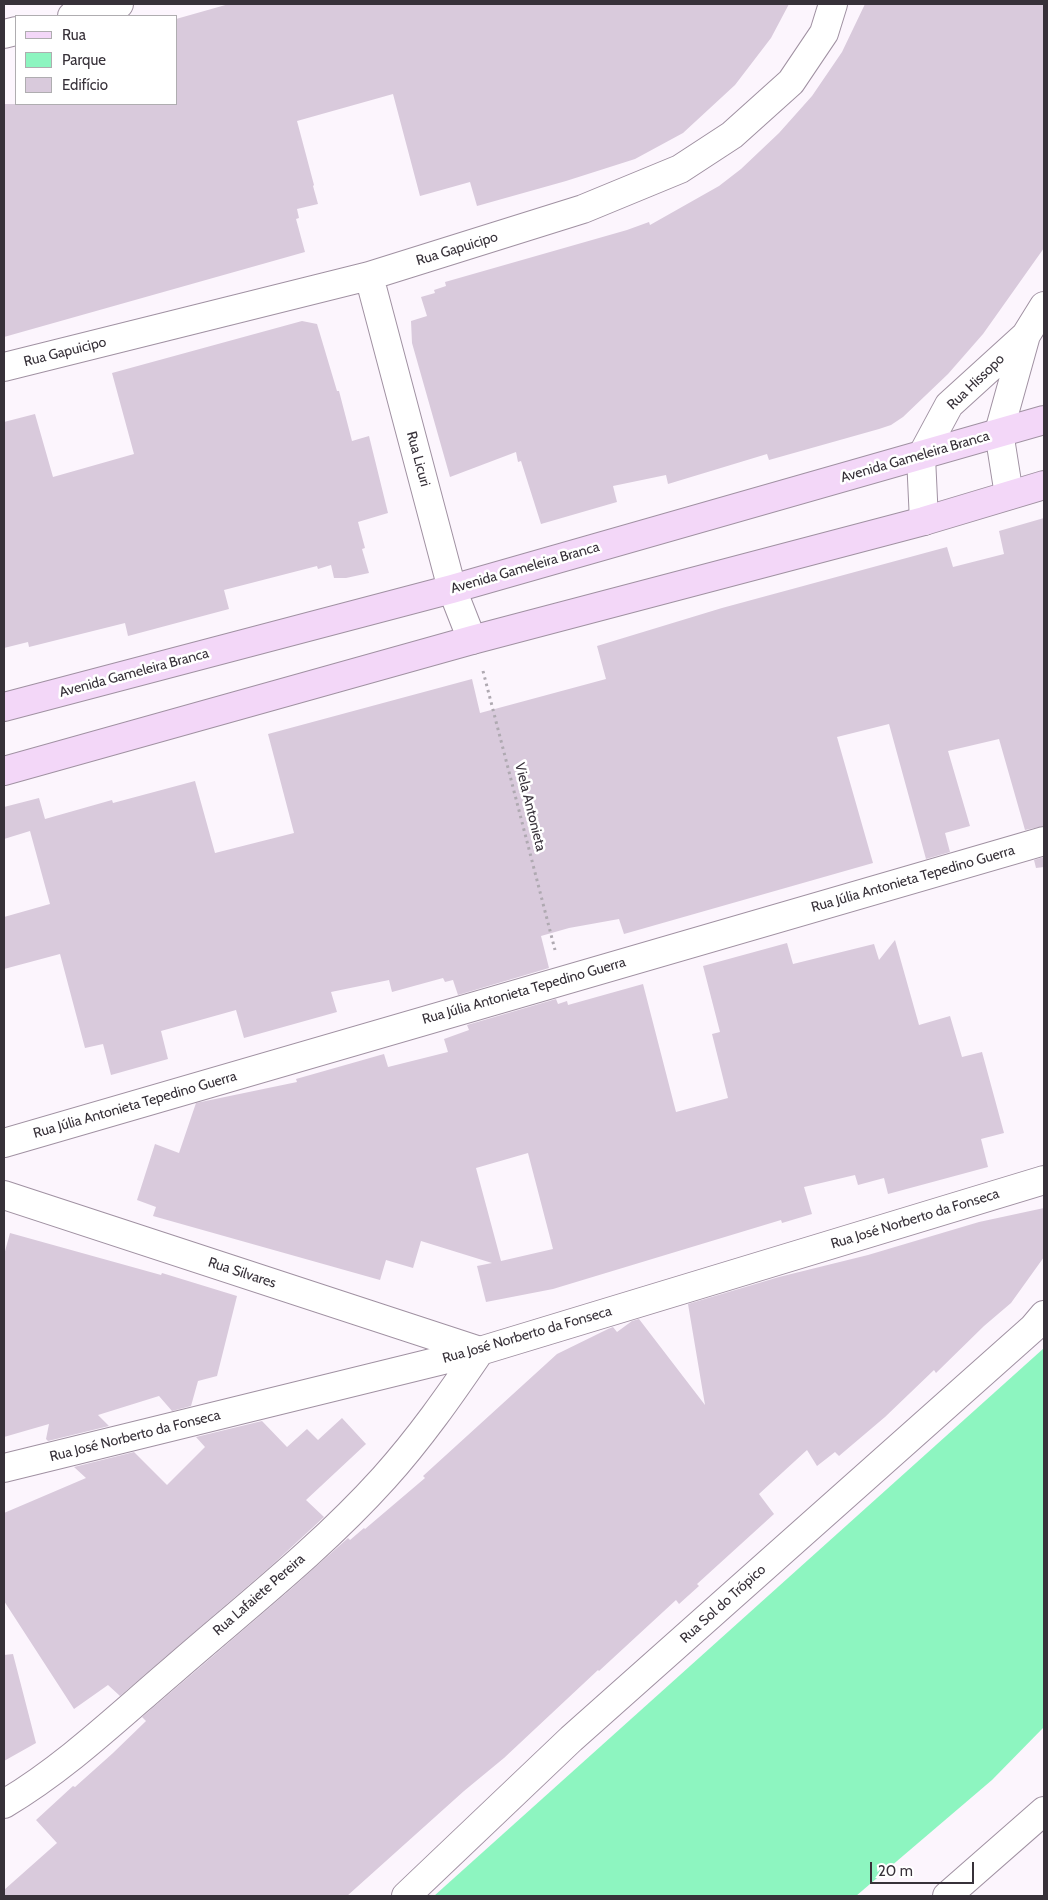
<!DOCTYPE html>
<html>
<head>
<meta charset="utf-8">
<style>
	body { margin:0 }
	#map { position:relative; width:1048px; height:1900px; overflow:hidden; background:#fcf5fd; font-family:Cabin,sans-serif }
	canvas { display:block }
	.frame { position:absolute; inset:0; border:5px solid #373139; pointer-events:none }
	.legend { position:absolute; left:15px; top:15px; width:162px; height:90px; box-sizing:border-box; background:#fff; border:1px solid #afadb0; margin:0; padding:6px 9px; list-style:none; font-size:15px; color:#373139 }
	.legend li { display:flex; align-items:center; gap:10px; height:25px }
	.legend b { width:25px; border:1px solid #afadb0 }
	.scale { position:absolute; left:870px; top:1862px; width:104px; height:22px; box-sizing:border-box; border:2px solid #373139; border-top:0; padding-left:6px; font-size:15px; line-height:18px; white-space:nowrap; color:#373139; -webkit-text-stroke:4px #fff; paint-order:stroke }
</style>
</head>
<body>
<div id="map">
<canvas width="1048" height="1900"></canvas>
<div class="frame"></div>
<ul class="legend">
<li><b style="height:6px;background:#f3d7f8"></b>Rua</li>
<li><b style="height:14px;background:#8df5c0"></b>Parque</li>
<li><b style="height:14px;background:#d9cadc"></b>Edifício</li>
</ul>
<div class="scale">20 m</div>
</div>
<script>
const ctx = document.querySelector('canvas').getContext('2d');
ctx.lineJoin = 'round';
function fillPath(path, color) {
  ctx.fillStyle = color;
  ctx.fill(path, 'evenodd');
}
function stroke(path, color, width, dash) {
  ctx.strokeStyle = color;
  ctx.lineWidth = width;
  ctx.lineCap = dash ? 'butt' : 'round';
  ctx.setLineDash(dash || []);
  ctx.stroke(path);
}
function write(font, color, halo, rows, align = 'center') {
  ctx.font = font + ' Cabin,sans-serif';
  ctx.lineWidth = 5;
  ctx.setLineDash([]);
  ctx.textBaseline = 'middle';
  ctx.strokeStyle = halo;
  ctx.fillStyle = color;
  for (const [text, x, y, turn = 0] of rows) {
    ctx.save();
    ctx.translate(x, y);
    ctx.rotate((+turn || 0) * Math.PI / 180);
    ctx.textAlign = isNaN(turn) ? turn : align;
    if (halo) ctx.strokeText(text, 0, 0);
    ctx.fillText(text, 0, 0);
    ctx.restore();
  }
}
fillPath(new Path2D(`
	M1044 1348V1727L992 1780 856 1896H434Z`), '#8df5c0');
fillPath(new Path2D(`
	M229 4H789L771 38 735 85 683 133 635 159 566 181 477 206 470 182 420 196 393 94 297 121 314 185 313 186 318 204 297 209 299 218 296 219 305 252 4 337V104H176V19Z
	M865 4H1044V248L983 334 948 374 903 417 891 425 879 429 769 460 767 454 668 484 666 475 613 486 617 502 541 524 521 461 518 462 516 452 450 477 412 343 411 321 427 316 421 297 435 293 434 290 446 286 445 282 627 230 649 222 650 225 719 186 741 169 779 133 812 96 842 52Z
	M302 321 317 324 337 391H339L352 441 369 436 388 513 358 522 365 548 362 549 369 573 346 578H334L331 565 318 569 317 566 224 590 229 609 128 636 125 623 29 647 28 642 4 648V422L35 414 53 477 134 454 112 373Z
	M1044 518V826L1025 830 999 739 948 751 970 826 945 833 950 852 926 859 889 724 837 737 873 863 624 934 619 919 569 928 541 936 549 968 458 995 453 980 445 982 443 978 392 992 389 980 331 992 337 1012 244 1038 236 1010 161 1031 168 1059 111 1075 103 1044 85 1048 60 954 4 969V917L50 904 30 831 4 839V807L39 798 45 819 112 800 113 803 195 781 215 853 294 833 268 734 472 679 480 713 606 679 597 646 722 608 947 547 953 567 1004 554 999 531Z
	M1044 857V867L1036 868 1034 860Z
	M895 940 919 1025 950 1016 962 1057 982 1052 1004 1133 981 1139 988 1167 888 1194 884 1178 858 1185 855 1175 804 1187 812 1214 782 1223 781 1220 553 1289 486 1302 477 1266 492 1263 421 1241 413 1268 386 1260 380 1280 153 1216 156 1207 137 1200 155 1144 179 1153 196 1103 297 1082 296 1079 384 1054 388 1067 448 1052 444 1039 469 1030 467 1025 556 999 558 1004 567 1001 568 1005 643 984 676 1112 728 1098 712 1034 720 1032 703 966 787 943 793 964 874 944 879 960ZM528 1153 553 1249 501 1261 476 1168Z
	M1044 1208V1257L1011 1303 984 1326 936 1373 934 1370 885 1417 839 1456 835 1452 817 1466 807 1450 759 1494 774 1514 697 1584 699 1586 679 1604 676 1600 599 1671 598 1670 504 1758 464 1791 347 1896H4V1890L57 1843 36 1820 73 1786 75 1787 113 1753 146 1721 142 1717 291 1589 348 1538 350 1540 364 1528 365 1529 425 1478 423 1476 557 1354 608 1329 613 1327 617 1332 632 1321 639 1319 705 1405 688 1304 779 1277 868 1255 979 1222Z
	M10 1233 161 1275 162 1273 237 1296 217 1376 198 1381 191 1406 172 1411 159 1396 98 1415 109 1426 48 1441 46 1439 49 1424 4 1437V1255Z
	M342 1418 366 1444 306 1500 324 1517 271 1566 120 1696 108 1685 74 1709 4 1601V1513L86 1478 74 1467 134 1452 167 1485 205 1447 196 1437 262 1421 287 1447 307 1429 318 1440Z
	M13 1654 36 1743 4 1761V1655Z`), '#d9cadc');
const street = new Path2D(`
	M72 16 119 4
	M4 34 16 31
	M369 276 452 589 472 640
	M4 367 369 276 583 209 680 169 732 135 791 82 824 33 833 4
	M1009 495 999 432 1026 335 1044 306
	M924 521 921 457 949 405 1026 335
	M4 1143 1044 841
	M4 1195 480 1351
	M4 1468 480 1351 1044 1180
	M4 1804C65 1768 118 1717 172 1671 244 1608 320 1549 384 1478 420 1438 450 1395 480 1351
	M406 1896 571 1739 1033 1328 1044 1315
	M947 1896 1044 1811`);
const secondary = new Path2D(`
	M4 707 452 589 1044 420
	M4 771 472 640 924 521 1044 485`);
stroke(street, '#a091a2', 30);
stroke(secondary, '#a091a2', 30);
stroke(new Path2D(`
	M483 671 555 950`), '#afa9b1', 3, [2.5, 4]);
stroke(street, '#fff', 28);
stroke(secondary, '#f3d7f8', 28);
write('14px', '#373139', '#fff', [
	["Rua Gapuicipo",457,249,-17],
	["Rua Gapuicipo",65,352,-14],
	["Rua Hissopo",976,382,-44],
	["Avenida Gameleira Branca",915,457,-16],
	["Rua Licuri",418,459,75],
	["Avenida Gameleira Branca",525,568,-16],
	["Avenida Gameleira Branca",134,673,-15],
	["Viela Antonieta",530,807,76],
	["Rua Júlia Antonieta Tepedino Guerra",913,879,-16],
	["Rua Júlia Antonieta Tepedino Guerra",524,991,-16],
	["Rua Júlia Antonieta Tepedino Guerra",135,1105,-16],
	["Rua José Norberto da Fonseca",915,1219,-17],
	["Rua Silvares",242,1273,18],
	["Rua José Norberto da Fonseca",527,1335,-16],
	["Rua José Norberto da Fonseca",135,1436,-14],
	["Rua Lafaiete Pereira",259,1595,-41],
	["Rua Sol do Trópico",723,1604,-42]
]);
</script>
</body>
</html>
